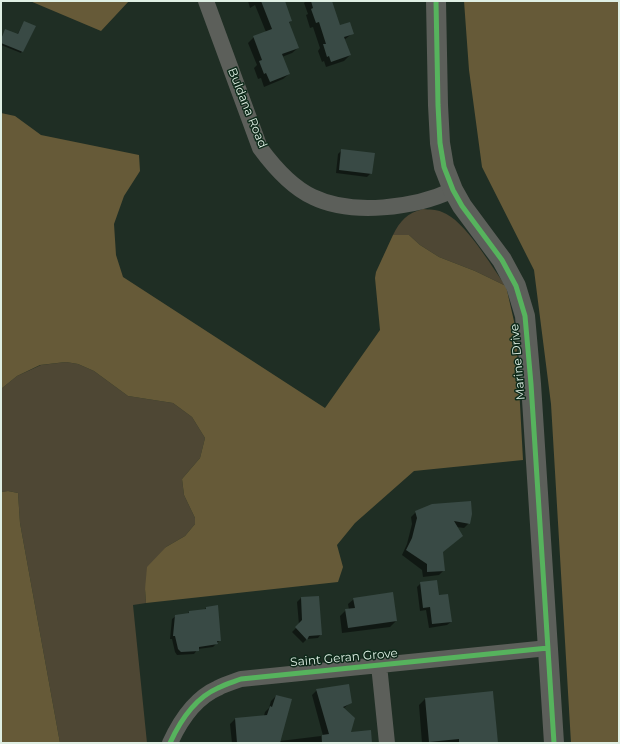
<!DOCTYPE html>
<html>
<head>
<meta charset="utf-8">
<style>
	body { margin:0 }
	#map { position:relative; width:620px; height:744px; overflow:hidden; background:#1f2e24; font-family:Montserrat,sans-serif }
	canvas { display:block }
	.frame { position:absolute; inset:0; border:2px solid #dfefe4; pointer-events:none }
</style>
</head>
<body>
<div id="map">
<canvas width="620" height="744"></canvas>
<div class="frame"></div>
</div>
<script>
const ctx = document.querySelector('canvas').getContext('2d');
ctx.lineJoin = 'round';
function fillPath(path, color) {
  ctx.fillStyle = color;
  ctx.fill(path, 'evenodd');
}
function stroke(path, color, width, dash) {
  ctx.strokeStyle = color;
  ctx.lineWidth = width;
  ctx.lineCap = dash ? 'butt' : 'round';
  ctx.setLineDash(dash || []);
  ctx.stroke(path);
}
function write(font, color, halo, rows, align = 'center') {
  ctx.font = font + ' Montserrat,sans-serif';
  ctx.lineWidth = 3;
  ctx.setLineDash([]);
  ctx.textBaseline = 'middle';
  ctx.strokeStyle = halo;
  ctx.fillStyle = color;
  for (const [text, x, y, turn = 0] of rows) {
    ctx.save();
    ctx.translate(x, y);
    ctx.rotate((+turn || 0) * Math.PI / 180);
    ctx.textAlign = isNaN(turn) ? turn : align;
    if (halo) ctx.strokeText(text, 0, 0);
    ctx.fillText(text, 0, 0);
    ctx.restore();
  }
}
fillPath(new Path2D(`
	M423 209C429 210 436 209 442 212 465 220 491 266 506 286L475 271 439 257 420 245 409 235H393C400 221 407 213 423 209Z
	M66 362 78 364 94 371 128 396 173 403 192 417 205 438 200 458 182 479 184 495 195 518V524L185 536 166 547 145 589 146 603 133 605 147 743H60L20 523 18 493 8 491 1 492V389L17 376 41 365Z`), '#4e4734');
fillPath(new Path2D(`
	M30 1H129L101 31Z
	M464 1H619V743H571L551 404 534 270 482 167 469 70Z
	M1 113 15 116 41 135 139 155 140 171 124 196 114 224 116 255 123 277 325 408 380 330 375 278 376 272 393 235H409L420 245 439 257 475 271 506 286 516 330 523 460 414 471 355 523 337 545 343 567 338 582 146 603 145 589 147 567 166 547 185 536 195 524V518L184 495 182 479 200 458 205 438 192 417 173 403 128 396 94 371 78 364 66 362 40 365 17 376 1 389Z
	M8 491 18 493 20 523 60 743H1V492Z`), '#665a38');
fillPath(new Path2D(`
	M248 1H283L291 21 289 23 298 48 292 53 282 57 289 74 283 79 264 87 261 78 258 79 254 68 257 65 248 43 254 37 266 32 255 5 250 8Z
	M306 1H331L340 26 353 33 344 40 350 55 344 61 326 67 324 61 322 62 318 51 320 48 313 27 310 28 306 15 308 14 304 3Z
	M23 24 34 27 21 53 1 45V38L5 30 17 35Z
	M342 150 371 173 367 177 336 173 338 154Z
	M416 512 469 523 464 528 456 527 442 552 444 570 439 575 423 577 422 570 402 555 407 544 412 524 411 517Z
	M421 583 438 596 451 622 447 625 429 628 426 610 420 611 417 587Z
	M301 598 321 634 318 638 307 639 303 643 292 632 299 625 297 602Z
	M354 599 396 621 390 627 342 633 340 616 346 610H349L348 604Z
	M206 608 220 640 213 647 198 649 194 654 177 655 175 652 172 639H170L172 619 176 616 187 615 189 612 204 610Z
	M317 690 351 702 343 709 350 733 371 743H325L312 695Z
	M493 692 497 743H422L419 705 425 699Z
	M276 696 280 741 321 736 322 743H232L230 724 235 719 264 716 265 712 269 708 271 701Z`), '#0007');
fillPath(new Path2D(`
	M261 1H285L292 21 289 22 299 48 282 54 290 74 270 82 266 73 264 74 259 61 262 60 253 36 272 29Z
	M311 1H332L340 25 350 22 354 34 344 37 351 55 331 62 329 56 327 57 323 44H326L319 22 316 23 311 9 313 8Z
	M24 21 36 26 23 52 1 43V39L5 29 18 34Z
	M341 149 375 153 372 174 339 170Z
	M471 501 472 514 470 524 454 521 463 536 443 552 445 571 427 572V564L406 550 412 538 417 518 415 511 432 504Z
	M437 580 439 595 448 594 452 622 432 624 430 607 423 608 420 582Z
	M393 592 397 621 348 628 345 609 355 608 353 598Z
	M319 596 322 635 309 636 307 640 295 627 302 620 301 597Z
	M218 605 221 641H217L218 644 199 647V651L181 652 178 649 175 636H173L175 615 189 613V611L206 609V607Z
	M349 684 352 703 343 707 355 718 351 732 371 730 372 743H322V735L329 734 316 689Z
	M493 691 498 743H459V739L429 742 425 698Z
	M276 695 292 699 280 743H237L235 718 267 715 270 706 272 707Z`), '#394a45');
stroke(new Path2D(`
	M206 1 260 148C274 167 291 187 313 197 352 216 415 208 453 190
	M379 665 387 743
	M170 743C180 721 195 698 218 688 225 684 233 682 241 679L548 648`), '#5c5f5a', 16);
stroke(new Path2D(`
	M436 1 438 105 440 143 444 167 453 190 462 206 502 260 516 286 525 316 531 384 554 743`), '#5c5f5a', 20);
stroke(new Path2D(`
	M436 1 438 105 440 143 444 167 453 190 462 206 502 260 516 286 525 316 531 384 554 743
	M170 743C180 721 195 698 218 688 225 684 233 682 241 679L548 648`), '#56b35d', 5);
write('12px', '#dfefe4', '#0e2a1a', [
	["Buldana Road",247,108,68],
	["Marine Drive",518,362,-95],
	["Saint Geran Grove",344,658,-5]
]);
</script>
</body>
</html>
